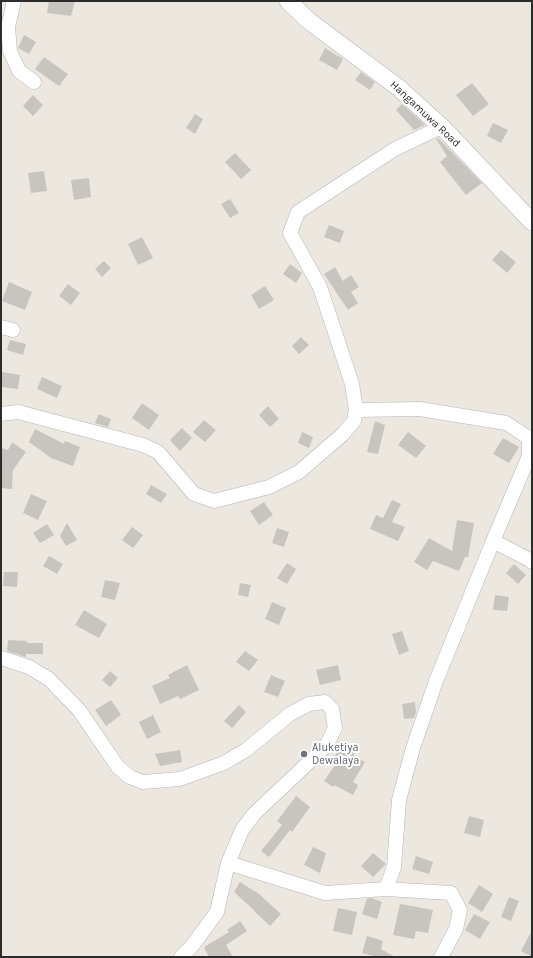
<!DOCTYPE html>
<html>
<head>
<meta charset="utf-8">
<style>
	body { margin:0 }
	#map { position:relative; width:533px; height:958px; overflow:hidden; background:#ece8e0; font-family:Karla,sans-serif }
	canvas { display:block }
	.frame { position:absolute; inset:0; border:2px solid #2c2c2c; pointer-events:none }
</style>
</head>
<body>
<div id="map">
<canvas width="533" height="958"></canvas>
<div class="frame"></div>
</div>
<script>
const ctx = document.querySelector('canvas').getContext('2d');
ctx.lineJoin = 'round';
function fillPath(path, color) {
  ctx.fillStyle = color;
  ctx.fill(path, 'evenodd');
}
function stroke(path, color, width, dash) {
  ctx.strokeStyle = color;
  ctx.lineWidth = width;
  ctx.lineCap = dash ? 'butt' : 'round';
  ctx.setLineDash(dash || []);
  ctx.stroke(path);
}
function write(font, color, halo, rows, align = 'center') {
  ctx.font = font + ' Karla,sans-serif';
  ctx.lineWidth = 4;
  ctx.setLineDash([]);
  ctx.textBaseline = 'middle';
  ctx.strokeStyle = halo;
  ctx.fillStyle = color;
  for (const [text, x, y, turn = 0] of rows) {
    ctx.save();
    ctx.translate(x, y);
    ctx.rotate((+turn || 0) * Math.PI / 180);
    ctx.textAlign = isNaN(turn) ? turn : align;
    if (halo) ctx.strokeText(text, 0, 0);
    ctx.fillText(text, 0, 0);
    ctx.restore();
  }
}
fillPath(new Path2D(`
	M49 1H75L71 16 47 13Z
	M24 35 36 42 29 54 18 48Z
	M325 48 343 59 337 70 319 60Z
	M44 57 68 74 59 86 35 69Z
	M361 72 375 82 370 90 355 80Z
	M472 83 489 104 473 116 456 95Z
	M33 95 43 105 33 116 23 106Z
	M402 104 425 125 414 130 396 110Z
	M195 114 203 119 195 134 186 128Z
	M493 123 508 130 501 143 487 136Z
	M438 138 482 183 466 195 440 162 447 156 436 139Z
	M235 153 251 170 241 179 225 162Z
	M44 171 47 191 31 193 28 173Z
	M89 178 91 197 74 200 71 180Z
	M230 199 239 213 230 218 221 204Z
	M329 225 344 231 340 243 324 237Z
	M142 237 153 258 138 265 128 244Z
	M501 250 516 262 507 273 492 260Z
	M104 261 111 268 102 277 95 269Z
	M290 264 302 273 296 283 283 274Z
	M335 267 343 281 351 275 359 287 351 292 358 303 348 310 324 274Z
	M9 282 32 292 25 310 2 301Z
	M68 284 80 293 71 305 59 296Z
	M265 286 274 300 259 309 251 295Z
	M301 337 309 345 299 354 292 346Z
	M10 340 26 344 23 355 7 350Z
	M2 372 20 375 18 389 1 387Z
	M42 377 62 386 57 398 37 389Z
	M142 403 159 415 149 430 132 418Z
	M268 406 279 419 270 427 259 415Z
	M99 414 111 419 108 427 95 423Z
	M204 420 216 430 205 442 193 432Z
	M375 421 385 425 378 454 367 452Z
	M182 428 192 438 180 451 170 440Z
	M35 429 64 444 65 441 80 447 73 466 51 458 29 442Z
	M302 432 313 437 309 448 298 443Z
	M408 432 426 446 416 458 398 445Z
	M503 438 519 447 509 463 493 454Z
	M12 442 26 452 13 470 12 489 1 488V448L8 450Z
	M151 485 167 494 161 503 146 494Z
	M31 494 47 501 38 520 23 513Z
	M392 500 401 504 392 522 405 527 398 541 370 529 376 515 383 518Z
	M264 502 273 515 259 525 250 511Z
	M457 520 474 523 468 557H465L459 571 433 561 427 570 414 562 429 538 452 551Z
	M67 523 77 540 66 546 60 536Z
	M47 524 54 535 40 543 33 533Z
	M132 527 143 535 133 548 122 540Z
	M277 528 289 532 284 547 272 543Z
	M49 556 63 564 57 574 43 566Z
	M287 563 296 569 287 584 277 578Z
	M514 564 526 575 518 584 506 573Z
	M4 572H18L17 587 3 586Z
	M105 580 120 583 115 600 101 597Z
	M240 583 251 585 248 597 238 595Z
	M495 595 509 597 507 611 493 610Z
	M272 602 286 608 279 625 265 619Z
	M84 610 107 624 99 638 75 625Z
	M402 631 409 651 399 655 392 634Z
	M8 640 27 641V643H43V654H26V657L7 651Z
	M245 651 258 660 249 671 236 662Z
	M187 665 199 690 180 699 178 696 160 704 152 686 170 678 168 675Z
	M338 665 341 680 320 685 316 670Z
	M110 671 118 678 110 687 102 680Z
	M271 675 285 681 278 697 264 692Z
	M111 700 121 715 106 726 95 710Z
	M415 702 416 712 414 718 404 719 402 704Z
	M239 705 246 712 232 728 224 721Z
	M153 715 161 732 147 739 139 722Z
	M344 744 355 753 353 755 365 762 353 782 358 785 353 795 334 785 333 787 324 781 338 761 333 758Z
	M180 750 182 762 160 766 155 754Z
	M296 796 310 807 292 832 290 830 269 857 261 851 282 825 277 821Z
	M469 816 484 820 480 837 464 833Z
	M313 847 326 853 320 873 304 865Z
	M373 853 386 864 373 877 361 866Z
	M416 856 433 862 429 874 412 869Z
	M240 882 259 894 281 914 270 926 254 911H255L234 892Z
	M479 885 493 894 482 912 468 903Z
	M509 897 519 901 511 921 501 917Z
	M371 898 382 902 377 919 362 914 367 899Z
	M400 904 433 910 428 933 416 931 414 939 393 935Z
	M338 908 357 912 352 935 333 931Z
	M474 914 490 922 480 939 465 930Z
	M240 921 247 931 226 945 233 957H209L204 947 229 932 227 930Z
	M532 930V957L521 951Z
	M367 936 383 941 381 949 395 957H377L362 953Z`), '#c8c4bf');
const minor = new Path2D(`
	M14 1 8 27 10 51 19 71 34 82
	M1 327 13 330
	M356 410 420 409 506 423 529 438V456L493 541 436 681 413 748 399 800 394 867 386 889
	M1 414 18 412 143 445 158 452 194 494 214 501 269 487 299 472 343 434 354 421 356 410 352 384 320 287 290 233 298 212 395 149 439 128 444 129
	M493 541 530 560 532 562
	M1 658 29 667 49 679 79 710 118 767 130 777 143 782 180 779 224 763 246 750 290 714 309 704 325 702 332 709 335 728 326 746 254 814 242 830 228 863 217 912 192 946 181 957
	M228 863 325 893 386 889 451 893 460 910 456 929 441 957`);
const tertiary = new Path2D(`
	M288 1 309 21 399 88 444 129 532 222`);
stroke(minor, '#b3b5be', 15);
stroke(tertiary, '#b3b5be', 18);
stroke(minor, '#fff', 14);
stroke(tertiary, '#fff', 17);
for (const [x, y, r, color] of [
	[304,754,4,"#6b7280"]
]) {
  const dot = new Path2D();
  dot.arc(x, y, r, 0, 2 * Math.PI);
  ctx.fillStyle = color;
  ctx.fill(dot);
  stroke(dot, '#fff', 1.5);
}
write('11px', '#2c2c2c', '#fff', [
	["Hangamuwa Road",425,114,43]
]);
write('11px', '#5b616d', '#fff', [
	["Aluketiya",312,748],
	["Dewalaya",312,761]
], 'left');
</script>
</body>
</html>
